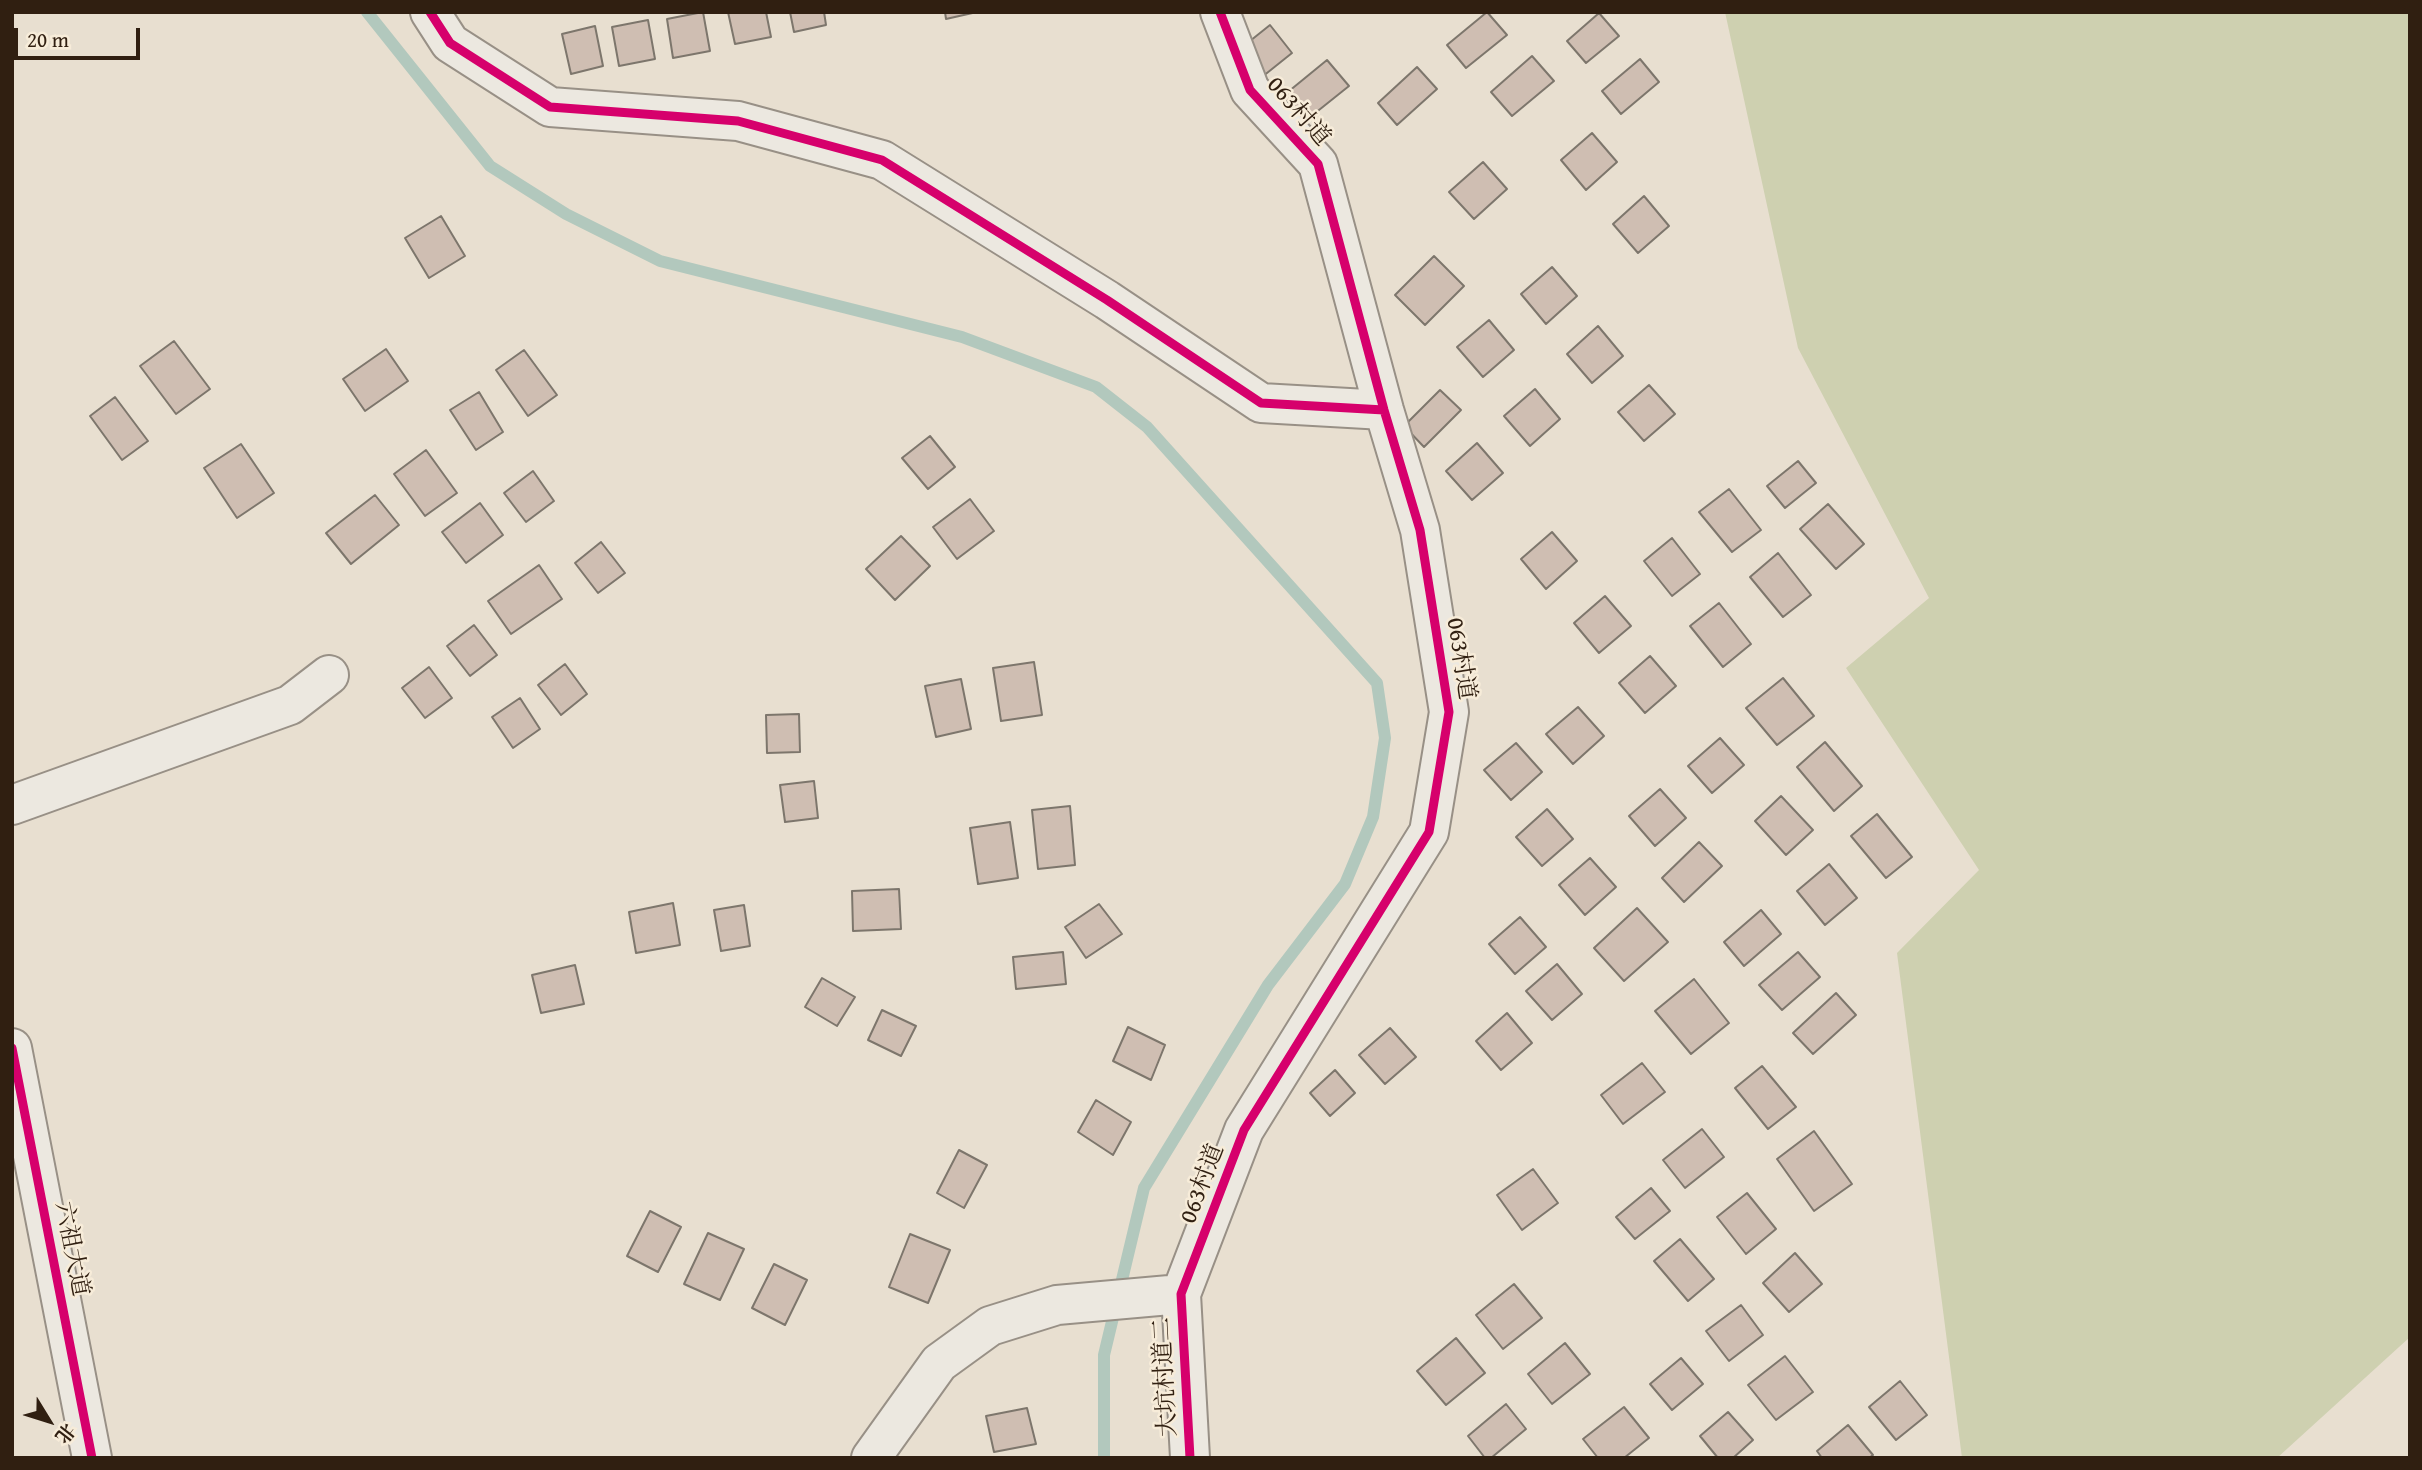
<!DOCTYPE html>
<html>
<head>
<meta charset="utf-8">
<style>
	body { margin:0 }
	#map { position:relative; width:2422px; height:1470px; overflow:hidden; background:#e8dfd0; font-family:"Gentium Book Plus","Noto Serif SC",serif }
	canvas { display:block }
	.frame { position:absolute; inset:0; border:14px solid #301f11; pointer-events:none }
	.north { position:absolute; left:14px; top:1386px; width:70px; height:70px; -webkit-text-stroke:5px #f7ecd9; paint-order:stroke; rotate:128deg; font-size:19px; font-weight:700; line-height:28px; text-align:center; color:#301f11 }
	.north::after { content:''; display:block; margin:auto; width:24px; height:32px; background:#301f11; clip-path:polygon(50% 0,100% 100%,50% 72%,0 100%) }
	.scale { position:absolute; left:14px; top:28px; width:126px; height:32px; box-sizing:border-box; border:4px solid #301f11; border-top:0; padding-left:9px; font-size:21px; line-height:24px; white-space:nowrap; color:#301f11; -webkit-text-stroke:5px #f7ecd9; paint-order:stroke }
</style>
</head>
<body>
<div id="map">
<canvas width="2422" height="1470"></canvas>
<div class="frame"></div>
<div class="north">北</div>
<div class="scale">20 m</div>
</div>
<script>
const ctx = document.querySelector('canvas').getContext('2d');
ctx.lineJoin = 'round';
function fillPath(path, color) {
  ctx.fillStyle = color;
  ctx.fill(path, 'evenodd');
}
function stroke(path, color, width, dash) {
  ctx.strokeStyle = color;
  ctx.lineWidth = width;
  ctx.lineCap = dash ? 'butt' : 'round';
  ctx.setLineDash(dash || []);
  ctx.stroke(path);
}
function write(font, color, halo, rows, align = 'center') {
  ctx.font = font + ' "Gentium Book Plus","Noto Serif SC",serif';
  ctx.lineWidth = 5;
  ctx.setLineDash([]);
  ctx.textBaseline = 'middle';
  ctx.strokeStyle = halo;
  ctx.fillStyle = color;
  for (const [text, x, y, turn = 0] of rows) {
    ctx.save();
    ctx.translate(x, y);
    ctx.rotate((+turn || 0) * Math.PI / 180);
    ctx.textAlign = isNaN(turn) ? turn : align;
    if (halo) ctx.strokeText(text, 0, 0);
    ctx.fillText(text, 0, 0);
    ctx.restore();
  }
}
fillPath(new Path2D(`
	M1725 12H2410V1337L2277 1458H1962L1897 953 1979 870 1846 668 1929 598 1798 348Z`), '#ced0b0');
stroke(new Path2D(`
	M367 12 490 166 566 214 660 261 962 337 1096 387 1147 427 1377 683 1385 738 1373 817 1345 884 1268 985 1144 1188 1104 1355V1458`), '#b2c8bd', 12);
const building = new Path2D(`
	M703 12 710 51 673 58 667 19Z
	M728 12H766L771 37 735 44Z
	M790 12H824L826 25 794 32Z
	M945 12H977L946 19Z
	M1487 12 1507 35 1466 68 1447 45Z
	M1599 13 1619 36 1586 63 1567 41Z
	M648 20 655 59 619 66 612 27Z
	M1270 25 1292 53 1262 77 1240 49Z
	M595 26 603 66 571 74 562 34Z
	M1532 56 1554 81 1512 116 1491 92Z
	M1640 59 1659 82 1621 114 1602 91Z
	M1327 60 1349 86 1304 122 1283 96Z
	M1417 67 1437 89 1397 125 1378 103Z
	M1592 133 1617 162 1586 190 1561 160Z
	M1483 162 1507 189 1474 219 1449 192Z
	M1644 196 1669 226 1638 253 1613 224Z
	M441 216 465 256 429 278 405 238Z
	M1434 256 1464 286 1425 325 1395 295Z
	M1552 267 1577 296 1546 324 1521 294Z
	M1489 320 1514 350 1483 377 1457 347Z
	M1598 326 1623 356 1592 383 1567 354Z
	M174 341 210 389 176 414 140 366Z
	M386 349 408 381 365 411 343 379Z
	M524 350 557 395 528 416 496 370Z
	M1649 385 1675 414 1644 441 1618 412Z
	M1535 389 1560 419 1530 446 1504 416Z
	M1440 390 1461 410 1424 447 1404 426Z
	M479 392 503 432 476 450 450 410Z
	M115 397 148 441 122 460 90 416Z
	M930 436 955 467 928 489 902 458Z
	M1477 443 1503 473 1472 500 1446 471Z
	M241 444 274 493 237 518 204 468Z
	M426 450 457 493 425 516 394 474Z
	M1798 461 1816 483 1785 508 1767 486Z
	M533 471 554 501 526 522 504 493Z
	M1729 489 1761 530 1732 552 1699 512Z
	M375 495 399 525 351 564 326 533Z
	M970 499 994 531 957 559 933 527Z
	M480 503 503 535 466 563 442 532Z
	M1828 504 1864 544 1836 569 1800 529Z
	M1552 532 1577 561 1546 589 1521 559Z
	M901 536 930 566 895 600 866 569Z
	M1672 538 1700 574 1672 596 1644 561Z
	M601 542 625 573 598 593 575 563Z
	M1778 553 1811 595 1783 617 1750 577Z
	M539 565 562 599 511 634 488 601Z
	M1605 596 1631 626 1599 653 1574 623Z
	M1719 603 1751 644 1723 667 1690 626Z
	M474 625 497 655 470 676 447 646Z
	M1650 656 1676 686 1645 713 1619 683Z
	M1034 662 1042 715 1001 721 993 668Z
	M565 664 587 694 561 715 538 685Z
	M429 667 452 698 425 718 402 688Z
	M1783 678 1814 716 1777 745 1746 708Z
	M961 679 971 729 936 737 925 686Z
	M520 698 540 729 513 748 492 717Z
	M1578 707 1604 736 1573 764 1546 734Z
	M799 714 800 752 767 753 766 715Z
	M1720 738 1744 765 1712 793 1688 766Z
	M1825 742 1862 786 1834 811 1797 767Z
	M1516 743 1542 772 1511 800 1484 770Z
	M814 781 818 818 785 822 780 785Z
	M1660 789 1686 818 1655 846 1629 816Z
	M1781 796 1813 830 1786 855 1755 821Z
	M1070 806 1075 865 1038 869 1032 810Z
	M1547 809 1573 839 1542 866 1516 837Z
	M1877 814 1912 857 1886 878 1851 836Z
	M1010 822 1018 878 978 884 970 828Z
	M1699 842 1722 866 1684 902 1662 878Z
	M1590 858 1616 887 1585 915 1559 885Z
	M1829 864 1857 898 1825 925 1797 891Z
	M899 889 901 929 853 931 852 891Z
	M673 903 680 945 636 953 629 912Z
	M1099 904 1122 934 1086 958 1065 927Z
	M744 905 750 946 721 951 714 910Z
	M1637 908 1668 942 1624 981 1594 948Z
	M1761 910 1781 934 1744 966 1724 942Z
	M1520 917 1546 947 1515 974 1489 944Z
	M1063 952 1066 984 1016 989 1013 957Z
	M1798 952 1820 977 1782 1010 1759 985Z
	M1557 964 1582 994 1552 1020 1526 991Z
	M575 965 584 1004 541 1013 532 975Z
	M822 978 855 997 837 1026 805 1007Z
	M1694 979 1729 1023 1691 1054 1655 1011Z
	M1836 993 1856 1015 1813 1054 1793 1033Z
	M882 1010 916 1026 901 1056 868 1040Z
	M1507 1013 1532 1043 1501 1070 1476 1041Z
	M1128 1027 1165 1045 1151 1080 1113 1061Z
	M1390 1028 1416 1057 1385 1084 1359 1055Z
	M1642 1063 1665 1092 1623 1124 1601 1095Z
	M1762 1066 1796 1107 1768 1129 1735 1088Z
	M1335 1070 1355 1093 1330 1116 1310 1093Z
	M1096 1100 1131 1122 1113 1155 1078 1132Z
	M1702 1129 1724 1157 1685 1188 1663 1160Z
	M1814 1131 1852 1184 1814 1211 1777 1159Z
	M959 1150 987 1165 964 1208 937 1193Z
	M1533 1169 1558 1203 1522 1230 1497 1195Z
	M1651 1188 1670 1211 1635 1239 1616 1217Z
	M1747 1193 1776 1229 1746 1254 1717 1217Z
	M650 1211 681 1227 658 1272 627 1256Z
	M708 1233 744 1249 720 1300 684 1284Z
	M910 1234 950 1250 928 1303 889 1287Z
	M1680 1239 1714 1279 1688 1301 1654 1261Z
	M1795 1253 1822 1284 1789 1312 1763 1283Z
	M774 1264 807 1280 785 1325 752 1308Z
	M1514 1284 1542 1318 1503 1349 1476 1315Z
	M1741 1305 1763 1335 1729 1361 1706 1331Z
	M1456 1338 1485 1373 1446 1405 1417 1371Z
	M1565 1343 1590 1374 1552 1404 1528 1374Z
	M1785 1356 1813 1392 1776 1420 1748 1385Z
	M1681 1358 1703 1384 1672 1410 1650 1384Z
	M1900 1381 1927 1415 1896 1440 1869 1407Z
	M1506 1404 1526 1429 1491 1458H1485L1468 1436Z
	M1624 1407 1649 1438 1624 1458H1598L1583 1439Z
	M1027 1408 1036 1444 994 1452 986 1416Z
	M1728 1412 1753 1440 1733 1458H1718L1700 1436Z
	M1848 1425 1873 1455 1869 1458H1822L1817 1451Z`);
fillPath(building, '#cfbeb2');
stroke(building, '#7d766c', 2);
const minor = new Path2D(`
	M430 12 450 43 550 107 738 121 882 160 1107 300 1261 403 1384 410
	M12 805 290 705 329 675
	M12 1048 92 1458
	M871 1458 939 1363 990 1326 1057 1305 1181 1294
	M1190 1458 1181 1294 1244 1130 1429 832 1449 712 1420 530 1384 410 1318 164 1250 90 1220 12`);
stroke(minor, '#989086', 42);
stroke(minor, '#ece8e0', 38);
stroke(new Path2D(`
	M430 12 450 43 550 107 738 121 882 160 1107 300 1261 403 1384 410
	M12 1048 92 1458
	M1190 1458 1181 1294 1244 1130 1429 832 1449 712 1420 530 1384 410 1318 164 1250 90 1220 12`), '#d6006c', 9);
write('24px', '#301f11', '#f7ecd9', [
	["063村道",1298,112,49],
	["063村道",1460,659,81],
	["063村道",1203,1184,-69],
	["六祖大道",71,1249,79],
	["大坑村道二",1166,1377,-93]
]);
</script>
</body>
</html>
